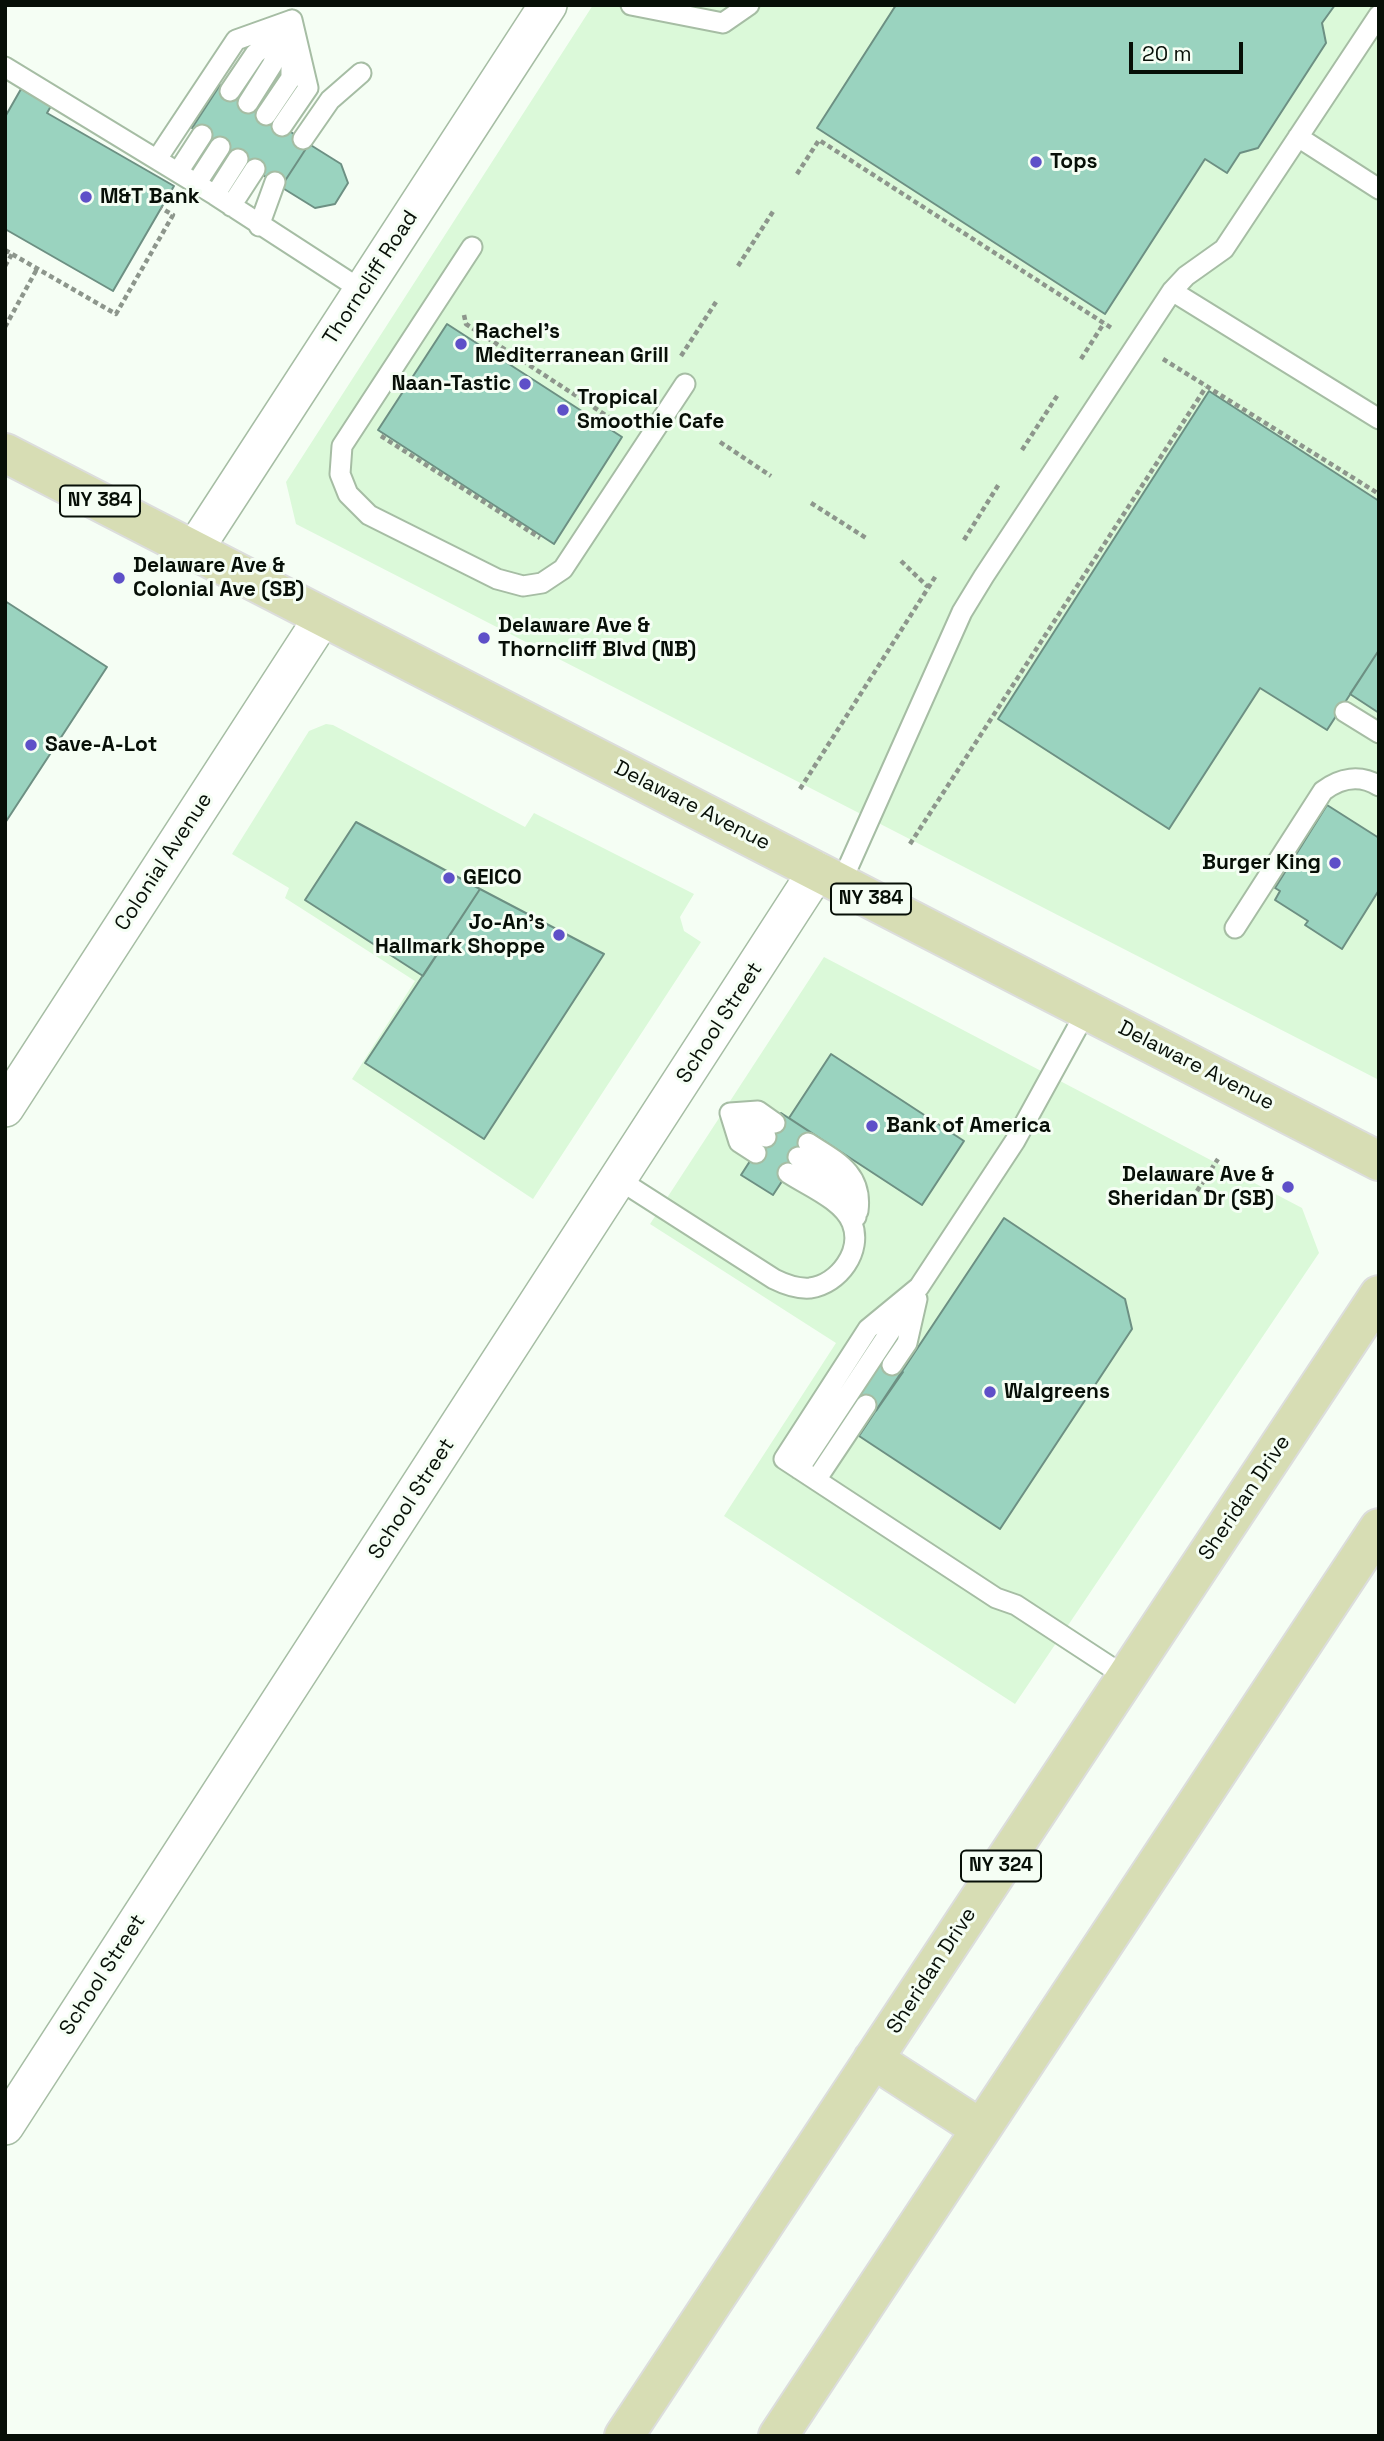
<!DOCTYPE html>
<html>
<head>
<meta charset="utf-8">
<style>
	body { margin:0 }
	#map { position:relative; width:1384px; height:2441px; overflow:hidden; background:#f5fef4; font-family:"Space Grotesk",sans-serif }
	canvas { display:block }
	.frame { position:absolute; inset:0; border:7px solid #070f07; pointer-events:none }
	.scale { position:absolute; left:1129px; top:42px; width:114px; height:32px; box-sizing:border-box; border:4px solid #070f07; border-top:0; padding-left:9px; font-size:21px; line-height:24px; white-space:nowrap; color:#070f07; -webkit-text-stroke:5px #f5fef4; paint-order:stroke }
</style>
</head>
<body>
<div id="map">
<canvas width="1384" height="2441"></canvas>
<div class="frame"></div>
<div class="scale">20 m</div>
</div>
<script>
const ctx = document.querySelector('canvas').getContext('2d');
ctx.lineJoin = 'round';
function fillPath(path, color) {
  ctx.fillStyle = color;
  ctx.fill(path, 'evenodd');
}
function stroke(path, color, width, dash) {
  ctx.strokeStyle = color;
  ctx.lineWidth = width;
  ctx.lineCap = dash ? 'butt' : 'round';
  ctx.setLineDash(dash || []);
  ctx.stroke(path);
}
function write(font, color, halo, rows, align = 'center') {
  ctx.font = font + ' "Space Grotesk",sans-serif';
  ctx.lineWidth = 6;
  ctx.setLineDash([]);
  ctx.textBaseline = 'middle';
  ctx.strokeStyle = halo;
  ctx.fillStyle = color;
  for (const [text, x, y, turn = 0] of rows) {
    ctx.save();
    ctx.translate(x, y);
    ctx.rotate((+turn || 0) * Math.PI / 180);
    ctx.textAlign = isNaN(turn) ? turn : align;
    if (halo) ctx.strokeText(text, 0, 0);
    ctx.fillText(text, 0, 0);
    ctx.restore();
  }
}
fillPath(new Path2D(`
	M593 5H1379V1080L296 524 286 482Z
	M326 724 333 725 525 827 534 813 694 894 680 917 684 931 701 942 533 1199 352 1079 415 981 285 898 289 888 232 854 309 731Z
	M824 957 1302 1208 1319 1253 1015 1704 724 1516 836 1343 650 1224Z`), '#dbf9d9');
const building = new Path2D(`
	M896 5H1335L1322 23 1326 43 1258 148 1240 153 1227 173 1205 159 1105 314 817 128Z
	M220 85 309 144 281 187 192 128Z
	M21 89 51 106 47 113 174 186 113 291 5 229V117Z
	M309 144 341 164 348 183 335 204 315 208 281 187Z
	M447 324 622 437 554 544 378 430Z
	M1209 391 1379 501V650L1327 730 1260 688 1169 829 998 719Z
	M5 601 107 667 5 823Z
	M1379 650V713L1350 694Z
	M1327 805 1379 838V890L1342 949 1305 925 1308 921 1275 900 1280 891 1275 888Z
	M356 822 480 889 423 976 305 900Z
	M480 889 604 954 484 1139 365 1063Z
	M831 1054 964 1141 922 1205 789 1118Z
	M781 1113 813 1134 773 1195 741 1175Z
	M1004 1218 1125 1299 1132 1329 1000 1529 859 1436Z
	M877 1354 903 1372 876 1411 850 1394Z`);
fillPath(building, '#9ad3bf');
stroke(building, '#6d9083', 2);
const lane = new Path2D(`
	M631 5 723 23 749 5
	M5 67 215 195 363 291
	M230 91 255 54 286 26
	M248 103 272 65 287 31
	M266 115 291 78V49
	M282 126 308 88 292 20
	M1298 137 1379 189
	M303 139 330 100 361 73
	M157 159 236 40 292 20
	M178 172 202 135
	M196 184 220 147
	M215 195 238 159
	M231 206 255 169
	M259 226 275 182
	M472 247 342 446 340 474 348 494 369 515 497 579 523 586 542 583 563 569 685 384
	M1172 291 1379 419
	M1345 712 1379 733
	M841 883 962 612 984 576 1172 291 1186 276 1224 249 1379 15
	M1235 928 1323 791C1340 778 1360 774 1379 786
	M1087 1010 1015 1141 919 1287 868 1329 784 1459 996 1598 1016 1605 1126 1677
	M730 1113 739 1142 756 1153
	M730 1113 758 1111 775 1123
	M730 1113 766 1137
	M808 1143C836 1161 863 1173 858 1211
	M798 1157 842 1186 856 1217
	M618 1179 774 1279C786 1285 797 1289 810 1288 839 1284 863 1251 852 1223 843 1200 808 1186 788 1173
	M892 1365 907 1343 917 1299
	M799 1469 909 1303
	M816 1480 866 1405`);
const street = new Path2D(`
	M194 550 548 5
	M5 1108 323 617
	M5 2126 817 871`);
const primary = new Path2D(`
	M5 453 1379 1161
	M873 2059 981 2129
	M624 2436 1379 1295
	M778 2436 1379 1528`);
stroke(lane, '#a6bda4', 23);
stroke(street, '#a6bda4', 40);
stroke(primary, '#dcdddc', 42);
stroke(new Path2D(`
	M797 174 819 140 1113 329
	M5 250 116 314 173 215 161 208
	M5 266 12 254
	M738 266 774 210
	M464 315 466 324 624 427
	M5 327 37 269
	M681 356 716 302
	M1081 359 1104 323
	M1163 359 1379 494
	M381 436 540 538
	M720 442 771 476
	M1022 450 1059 393
	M811 503 866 538
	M964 540 999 484
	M901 561 928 587
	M800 789 937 574
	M910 844 1206 387
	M1197 1191 1218 1159`), '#8d968c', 4.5, [5, 3.5]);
stroke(lane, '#fff', 19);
stroke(street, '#fff', 37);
stroke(primary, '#d7ddb4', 38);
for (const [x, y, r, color] of [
	[1036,162,7,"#5e50c8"],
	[86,197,7,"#5e50c8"],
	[461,344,7,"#5e50c8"],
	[525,384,7,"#5e50c8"],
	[563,410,7,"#5e50c8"],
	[119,578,7,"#5e50c8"],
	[484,638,7,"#5e50c8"],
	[31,745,7,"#5e50c8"],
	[1335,863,7,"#5e50c8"],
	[449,878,7,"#5e50c8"],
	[559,935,7,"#5e50c8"],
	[872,1126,7,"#5e50c8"],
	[1288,1187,7,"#5e50c8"],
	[990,1392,7,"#5e50c8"]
]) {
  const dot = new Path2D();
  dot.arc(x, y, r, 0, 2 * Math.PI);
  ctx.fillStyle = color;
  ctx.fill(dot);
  stroke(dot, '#f5fef4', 2.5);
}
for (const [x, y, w] of [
	[100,501,80],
	[871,899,80],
	[1001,1866,80]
]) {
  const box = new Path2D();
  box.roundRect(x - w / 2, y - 15.5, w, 31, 5);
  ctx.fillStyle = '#f5fef4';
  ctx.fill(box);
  stroke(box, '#070f07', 2);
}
write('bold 19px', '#070f07', null, [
	["NY 384",100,501],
	["NY 384",871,899],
	["NY 324",1001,1866]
]);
write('bold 21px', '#070f07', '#f5fef4', [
	["Tops",1050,162],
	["M&T Bank",100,197],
	["Rachel's",475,332],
	["Mediterranean Grill",475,356],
	["Naan-Tastic",511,384,"right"],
	["Tropical",577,398],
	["Smoothie Cafe",577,422],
	["Delaware Ave &",133,566],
	["Colonial Ave (SB)",133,590],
	["Delaware Ave &",498,626],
	["Thorncliff Blvd (NB)",498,650],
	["Save-A-Lot",45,745],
	["Burger King",1321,863,"right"],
	["GEICO",463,878],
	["Jo-An's",545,923,"right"],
	["Hallmark Shoppe",545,947,"right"],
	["Bank of America",886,1126],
	["Delaware Ave &",1274,1175,"right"],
	["Sheridan Dr (SB)",1274,1199,"right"],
	["Walgreens",1004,1392]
], 'left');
write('21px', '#070f07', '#f5fef4', [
	["Thorncliff Road",371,278,-57],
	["Delaware Avenue",692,806,27],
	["Colonial Avenue",164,862,-57],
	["School Street",720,1023,-57],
	["Delaware Avenue",1196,1066,27],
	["Sheridan Drive",1245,1498,-56],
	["School Street",412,1499,-57],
	["Sheridan Drive",932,1971,-57],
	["School Street",103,1975,-57]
]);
</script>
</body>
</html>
